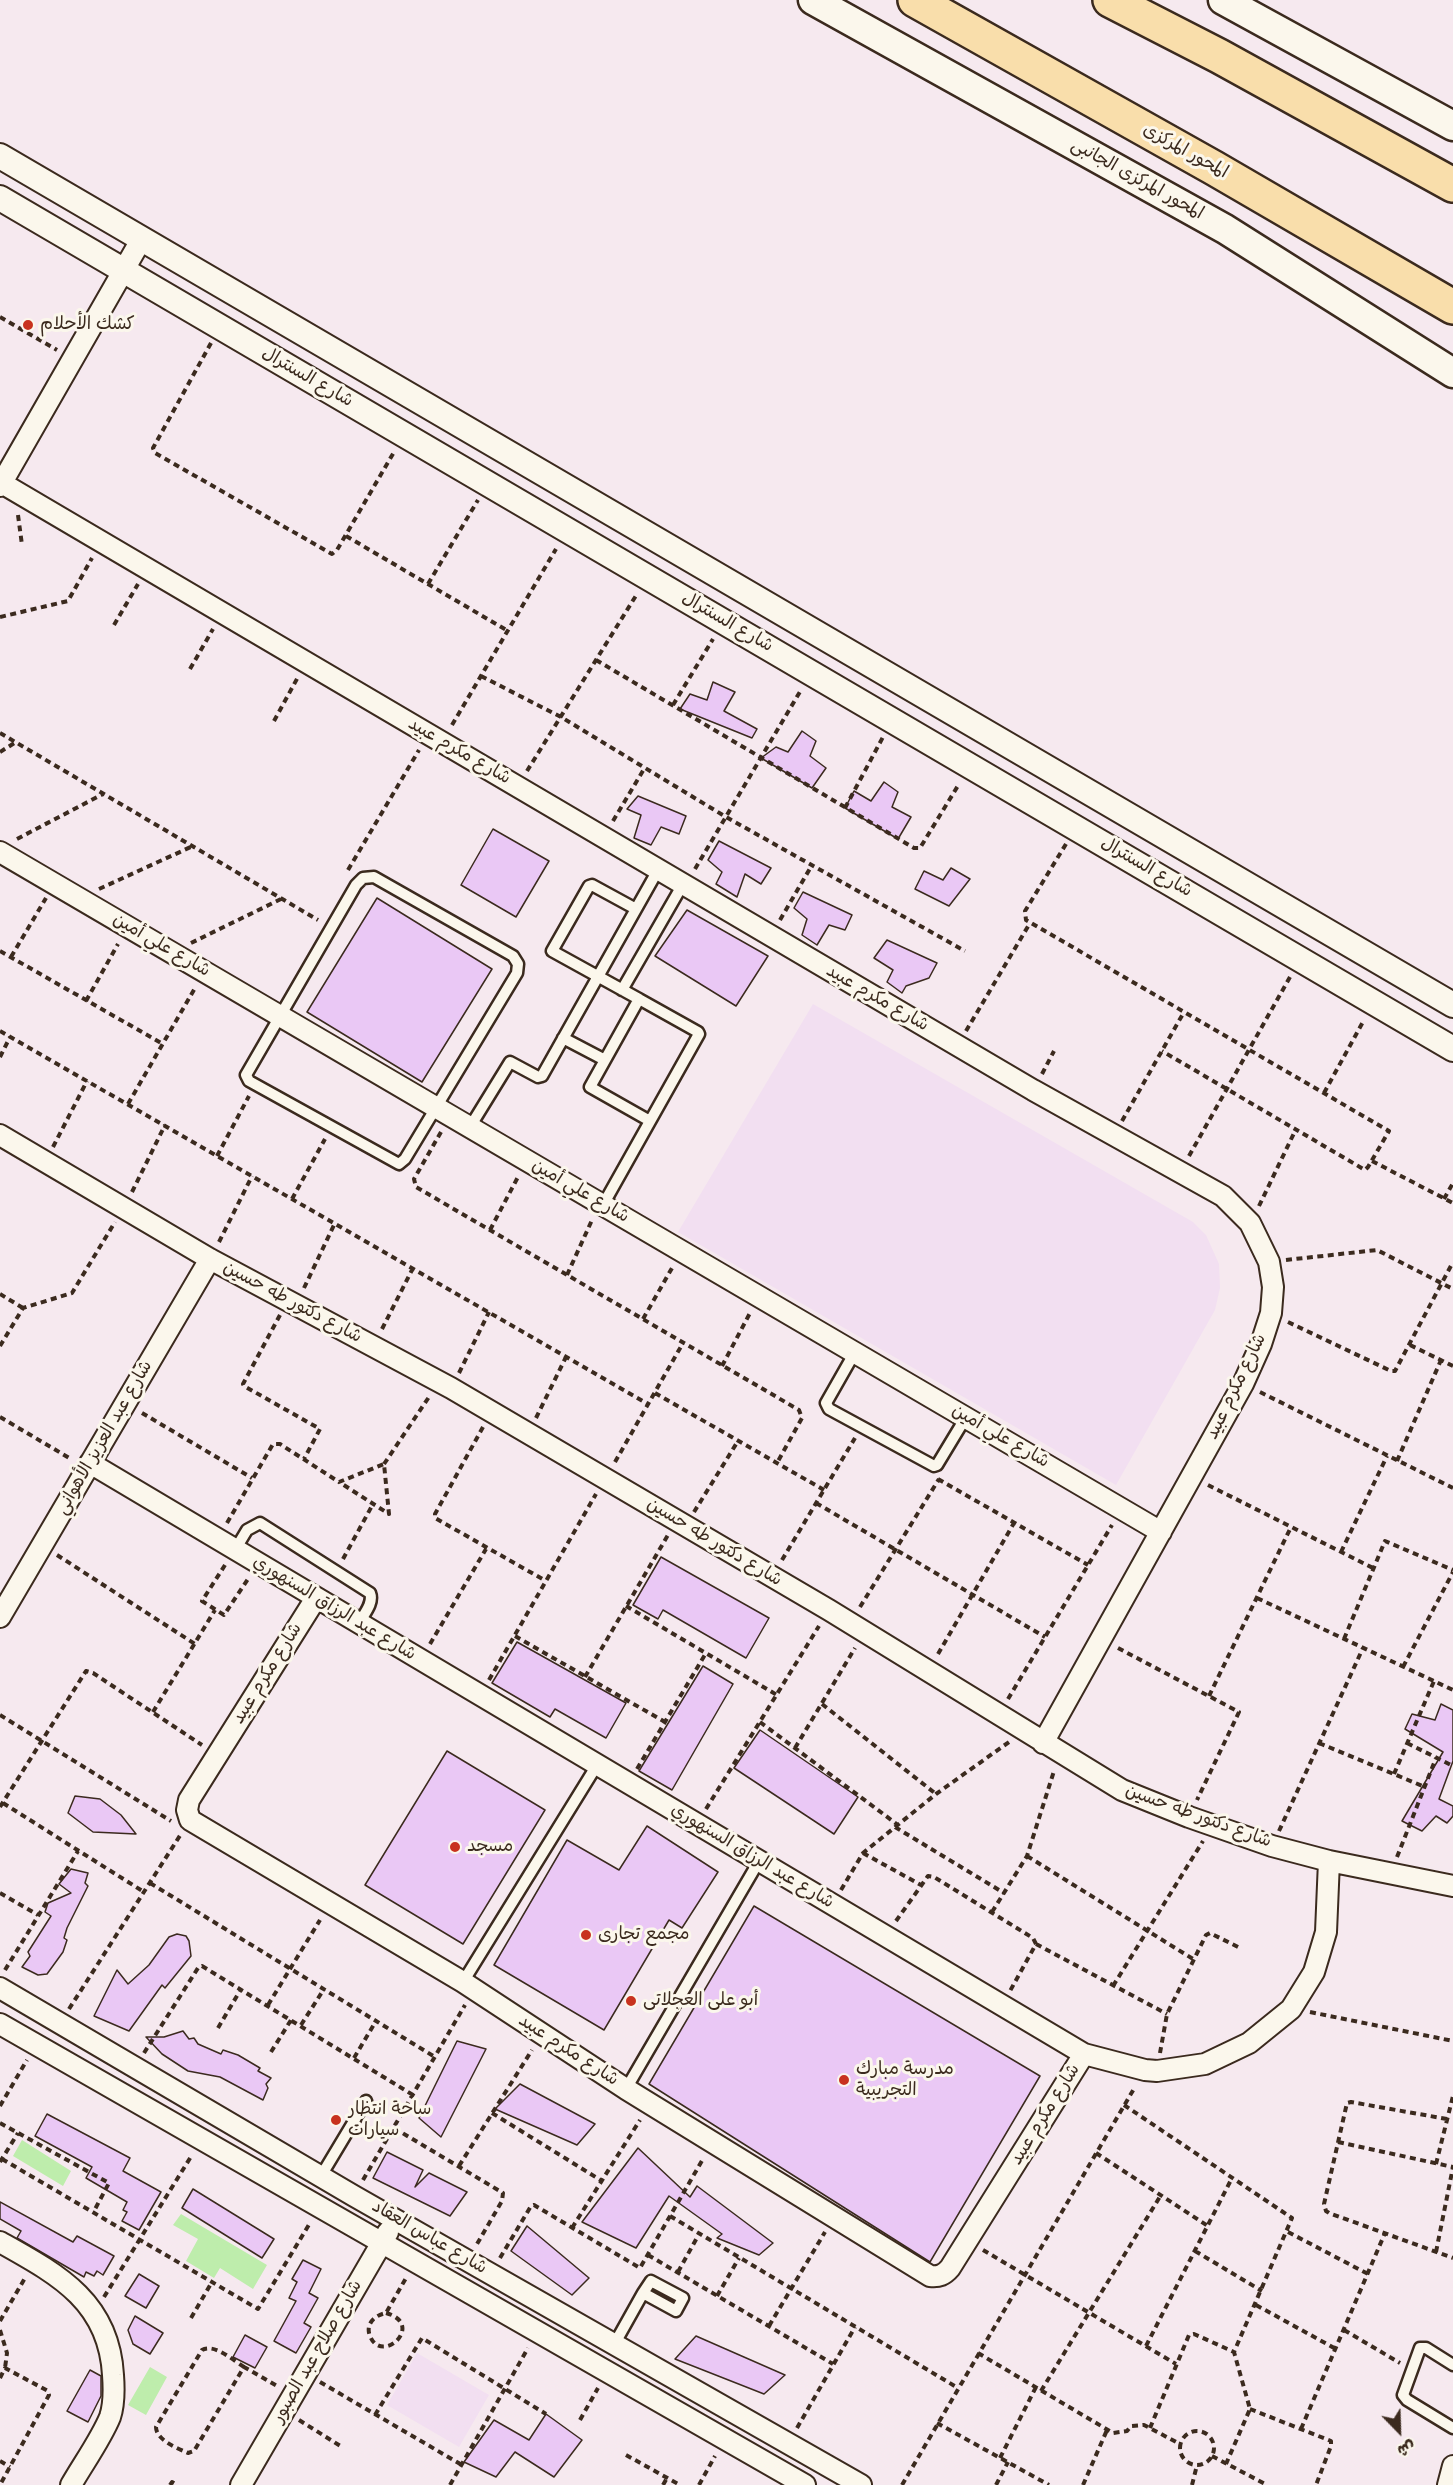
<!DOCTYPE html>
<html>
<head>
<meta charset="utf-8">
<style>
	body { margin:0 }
	#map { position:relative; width:1453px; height:2485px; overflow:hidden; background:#f6e9ef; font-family:Mynerve,"Playpen Sans Arabic",sans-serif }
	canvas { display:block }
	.north { position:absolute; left:1369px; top:2401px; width:60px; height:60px; -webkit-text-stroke:4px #fbf7ec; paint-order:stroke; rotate:157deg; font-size:16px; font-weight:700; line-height:24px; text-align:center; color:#3b2a1e }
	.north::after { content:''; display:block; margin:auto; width:21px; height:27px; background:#3b2a1e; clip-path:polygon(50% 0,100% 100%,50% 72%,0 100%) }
</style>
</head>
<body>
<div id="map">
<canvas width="1453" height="2485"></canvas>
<div class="north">ش</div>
</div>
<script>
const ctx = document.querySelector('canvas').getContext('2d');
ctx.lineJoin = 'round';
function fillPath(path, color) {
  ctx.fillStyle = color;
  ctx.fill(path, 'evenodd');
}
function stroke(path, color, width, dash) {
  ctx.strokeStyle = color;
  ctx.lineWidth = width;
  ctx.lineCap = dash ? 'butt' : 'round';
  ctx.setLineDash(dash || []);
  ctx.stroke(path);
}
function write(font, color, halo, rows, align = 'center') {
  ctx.font = font + ' Mynerve,"Playpen Sans Arabic",sans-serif';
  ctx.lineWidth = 6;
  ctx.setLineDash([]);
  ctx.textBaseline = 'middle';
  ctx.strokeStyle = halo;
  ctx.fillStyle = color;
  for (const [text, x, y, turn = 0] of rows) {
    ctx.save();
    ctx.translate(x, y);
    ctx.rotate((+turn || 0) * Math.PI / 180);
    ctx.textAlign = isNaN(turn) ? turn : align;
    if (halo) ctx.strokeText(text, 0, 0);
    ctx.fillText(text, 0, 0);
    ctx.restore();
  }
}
fillPath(new Path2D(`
	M813 1004 1193 1222 1206 1235 1219 1264 1220 1288 1215 1310 1116 1485 678 1232Z
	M417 2353 489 2395 459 2447 387 2405Z`), '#f2dff1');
fillPath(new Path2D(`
	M22 2140 71 2171 63 2186 13 2156Z
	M181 2214 267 2265 253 2289 220 2268 214 2278 186 2261 198 2239 173 2225Z
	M150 2367 167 2377 146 2415 128 2405Z`), '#beedac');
const building = new Path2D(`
	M713 682 735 692 724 711 757 729 752 738 680 709 690 694 707 700Z
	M802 731 816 741 810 756 826 768 812 788 761 758 776 747 788 752Z
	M884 782 898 792 892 807 911 817 898 839 845 808 854 791 871 801Z
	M638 796 686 816 679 834 661 827 651 845 634 838 641 815 627 809Z
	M493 829 549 861 516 917 461 885Z
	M719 841 771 868 761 884 745 874 737 897 716 884 722 872 708 860Z
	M951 868 970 879 949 906 915 889 924 871 943 880Z
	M803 892 852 915 845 930 829 925 817 945 802 935 807 919 794 908Z
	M377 898 492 969 422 1082 307 1012Z
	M687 910 768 956 736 1006 655 956Z
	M887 940 937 963 929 978 906 986 902 993 887 982 893 970 874 958Z
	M661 1557 769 1618 746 1658 663 1610 658 1619 633 1605Z
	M517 1642 626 1703 606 1738 555 1709 550 1717 492 1683Z
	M703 1666 733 1684 672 1790 639 1771Z
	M1441 1704 1453 1710V1761L1439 1799 1453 1806V1816L1447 1823 1436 1816 1422 1831 1402 1821 1443 1752 1405 1729 1412 1714 1435 1720Z
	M760 1730 858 1797 834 1834 734 1768Z
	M447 1751 545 1810 463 1944 365 1885Z
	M75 1796 100 1799 121 1815 136 1834 93 1832 68 1813Z
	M647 1826 718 1872 682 1928 669 1920 604 2030 494 1965 567 1840 619 1870Z
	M71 1869 88 1873 85 1883 88 1886 67 1928 64 1938 67 1940 63 1952 47 1974 38 1975 22 1967 30 1956 28 1952 51 1916 45 1912 48 1903 71 1893 59 1884Z
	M754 1906 1040 2076 930 2262 649 2084Z
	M177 1934 186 1936 189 1941 191 1956 165 1988 162 1985 129 2031 94 2016 117 1970 128 1984 149 1965 169 1937Z
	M183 2031 189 2039 194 2038 198 2044 221 2054 223 2050 238 2055 260 2068 258 2071 271 2078 266 2084 268 2088 263 2100 220 2077 188 2071 162 2054 146 2037H164Z
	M457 2041 486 2049 441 2137 419 2118Z
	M520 2084 595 2124 577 2145 495 2109Z
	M47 2114 130 2158 123 2171 161 2192 139 2230 122 2221 127 2212 123 2210 127 2202 86 2178 92 2167 35 2136Z
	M638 2148 690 2197 697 2186 773 2243 759 2255 717 2238 722 2234 669 2196 636 2248 582 2222Z
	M387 2152 423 2170 415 2187 429 2173 467 2192 450 2216 373 2178Z
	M193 2189 274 2239 262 2258 182 2208Z
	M0 2202 73 2242 77 2236 114 2256 103 2275 97 2271 94 2276 86 2272 84 2277 17 2238 21 2231 0 2219Z
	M527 2226 589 2278 572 2295 511 2251Z
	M303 2260 321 2269 309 2293 318 2298 304 2323 311 2327 296 2353 274 2341 296 2301 289 2298 297 2282 292 2279Z
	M139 2274 159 2286 146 2308 125 2296Z
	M135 2316 163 2333 150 2354 133 2344 128 2330Z
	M245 2335 267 2347 255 2368 233 2357Z
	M696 2336 785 2375 764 2394 675 2359Z
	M90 2370 101 2376V2396L88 2422 67 2411Z
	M546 2414 582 2440 554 2477 515 2452 496 2477 464 2462 494 2420 529 2440Z`);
fillPath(building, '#eac8f5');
stroke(building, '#3b2a1e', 1.5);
const service = new Path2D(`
	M374 877 513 956 518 964 517 973 405 1159 399 1164 249 1081 246 1075 356 885 363 878Z
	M636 909 592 885 589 886 552 951 639 999
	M622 990 683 884
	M563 1038 605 1060
	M470 1127 510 1062 538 1077 542 1076 658 870
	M603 1205 699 1034 698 1032 639 999 590 1087 650 1121
	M855 1352 826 1403 829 1409 934 1466 937 1465 966 1417
	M235 1550 247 1530 260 1523 370 1593C374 1603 364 1614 359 1623
	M463 1982 597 1765
	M626 2089 759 1861
	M321 2176 366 2101
	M615 2343 643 2293 676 2311 683 2298 651 2281 643 2293
	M1453 2365 1426 2348H1420L1403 2395 1407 2400 1453 2428`);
const minor = new Path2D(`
	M0 482 1033 1090 1223 1196 1250 1223 1269 1262 1273 1287 1271 1313 1261 1344 1243 1384 1043 1743
	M0 486 141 240
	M0 852 1161 1532
	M0 1135 210 1259 451 1388 829 1610 1122 1790 1189 1817 1272 1846 1329 1861 1453 1886
	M90 1463 1084 2054 1145 2070 1157 2071 1205 2064 1249 2043 1291 2009 1314 1972 1326 1932 1329 1861
	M316 1598 189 1800 187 1810 190 1820 463 1982 626 2089 930 2276C939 2277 944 2275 950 2268L1084 2054
	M0 1617 210 1259
	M0 1988 354 2196 861 2485
	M0 2024 805 2485
	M0 2242C57 2274 109 2301 113 2375 114 2388 114 2405 110 2417 101 2439 83 2464 71 2485
	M241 2485 388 2232
	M1448 2485 1453 2466`);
const tertiary = new Path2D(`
	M0 156 1453 1005
	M0 198 1453 1049`);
const secondary = new Path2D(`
	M813 0 1225 229 1453 373
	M1223 0 1453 126`);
const trunk = new Path2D(`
	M915 0 1214 168 1453 307
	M1110 0 1219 56 1453 185`);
stroke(service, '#3b2a1e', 15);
stroke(minor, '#3b2a1e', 24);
stroke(tertiary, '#3b2a1e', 28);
stroke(secondary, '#3b2a1e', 33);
stroke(trunk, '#3b2a1e', 38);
stroke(new Path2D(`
	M0 317 57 350
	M211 343 153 448 155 453 332 554 337 550 394 452
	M18 515 22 545
	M346 536 508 631
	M428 584 478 500
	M0 617 68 601 92 558
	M114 625 138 584
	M596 660 914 848H920L959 784
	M190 669 213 629
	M481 676 561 717 726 817 965 951
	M673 705 713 639
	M274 721 298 677
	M452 725 556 549
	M0 733 318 920
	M0 752 16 742
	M527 771 637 594
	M845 808 883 737
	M613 821 644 769
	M17 839 103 794
	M1066 844 1025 911 1026 920 1389 1131 1368 1167 1365 1170 1162 1051
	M695 869 801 690
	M348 870 419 750
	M99 889 193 846
	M780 920 812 865
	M191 943 281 899
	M0 951 163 1044
	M11 957 46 898
	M86 1001 118 944
	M0 1031 648 1404
	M966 1031 1030 923
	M0 1057 10 1037
	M1042 1074 1054 1051
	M1324 1093 1364 1020
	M128 1104 195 988
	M1122 1121 1184 1012
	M441 1132 414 1179 416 1187 799 1410 802 1418 777 1463
	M53 1147 87 1081
	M217 1156 249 1096
	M1189 1156 1290 977
	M1372 1161 1453 1203
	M132 1192 165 1125
	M292 1199 325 1139
	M1444 1199 1453 1183
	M1259 1206 1296 1129
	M490 1230 519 1175
	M219 1242 252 1176
	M1286 1260 1377 1250 1453 1289
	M567 1275 592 1220
	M304 1288 335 1223
	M0 1294 23 1308
	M280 1315 243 1384 244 1386 320 1429 304 1459
	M643 1319 672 1268
	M1288 1322 1391 1371H1395L1453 1262
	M382 1329 413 1268
	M1410 1345 1453 1366
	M0 1346 23 1308 72 1293 115 1222
	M722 1366 750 1313
	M459 1373 489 1312
	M1260 1392 1453 1488
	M655 1393 824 1490
	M142 1413 252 1478
	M0 1417 71 1459
	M536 1418 566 1357
	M483 1427 435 1514V1518L546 1581
	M1397 1461 1441 1360
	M615 1462 683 1343
	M384 1464 429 1397
	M938 1479 1088 1565
	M1208 1485 1373 1568
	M816 1503 1045 1637
	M694 1512 738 1441
	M227 1523 273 1444H280L339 1482 384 1464 389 1514 339 1482
	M1341 1552 1387 1456
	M57 1555 195 1644
	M343 1559 373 1504
	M782 1560 855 1438
	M225 1565 202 1601 224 1615 248 1579
	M1257 1598 1453 1690
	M626 1606 777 1695
	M860 1607 939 1479
	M515 1636 665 1722
	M1344 1639 1385 1541 1453 1570
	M430 1644 486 1549
	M1118 1648 1239 1712 1197 1800
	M938 1654 1014 1523
	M1403 1667 1453 1572
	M585 1677 668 1535
	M489 1680 596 1494
	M1209 1696 1291 1527
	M1008 1699 1112 1525
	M822 1704 936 1794
	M153 1712 215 1610
	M0 1715 171 1821
	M760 1722 898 1825
	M1319 1743 1425 1787
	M1407 1743 1453 1766
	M795 1748 855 1648
	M637 1769 706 1653
	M1394 1774 1434 1681
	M3 1803 144 1892
	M0 1807 86 1671 93 1673 202 1745
	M706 1809 819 1626
	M895 1827 1004 1893
	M1279 1831 1363 1648
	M863 1853 921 1885
	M1027 1856 1193 1959
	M1397 1857 1436 1758
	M150 1883 435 2057
	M841 1890 863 1853 936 1794 1009 1742
	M0 1893 38 1915
	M992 1912 1027 1856 1054 1771
	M896 1921 928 1876 934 1877 1033 1938 1036 1944 1010 1991
	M1036 1944 1167 2014
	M5 1970 78 1851
	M1113 1986 1203 1841
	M268 2005 320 1920
	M69 2009 181 1834
	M1310 2012 1453 2041
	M301 2025 324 1989
	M218 2028 241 1989
	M271 2052 291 2020
	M144 2053 198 1968 202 1966 413 2095
	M1160 2053 1167 2014 1206 1935 1210 1933 1238 1947
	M354 2058 376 2021
	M1124 2105 1292 2218 1234 2352 1250 2409 1226 2464
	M0 2106 27 2060
	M492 2113 602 2181
	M1447 2119 1351 2102 1347 2103 1324 2204 1326 2211 1329 2213 1453 2258
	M0 2123 109 2183 94 2211
	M394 2128 503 2193 502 2201 477 2244
	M1338 2142 1453 2167
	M1096 2153 1208 2226
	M2 2159 258 2309 310 2223
	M0 2162 18 2133
	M1436 2164 1453 2096
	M459 2166 532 2050
	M363 2180 465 2005
	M670 2216 958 2388
	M572 2228 640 2120
	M1288 2232 1368 2274
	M983 2250 1176 2364
	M1195 2251 1262 2291
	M1436 2252 1453 2167
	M648 2255 833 2364
	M500 2258 531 2206 534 2205 640 2268 703 2159
	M678 2272 699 2234
	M717 2296 739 2258
	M104 2297 192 2155
	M1256 2305 1336 2349
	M386 2313C426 2324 382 2366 370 2336 365 2324 375 2315 386 2313L406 2278
	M191 2318 212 2282
	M0 2321 25 2278
	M769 2326 825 2232
	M0 2330 7 2353 5 2368
	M1344 2330 1400 2363
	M1146 2346 1232 2178
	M978 2353 1113 2433 1127 2431 1131 2426 1144 2425 1180 2444
	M244 2367C233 2360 214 2343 202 2350L156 2427C156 2440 177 2448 188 2453L194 2451 244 2367 279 2387
	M0 2378 5 2368 48 2391 49 2395 0 2485
	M320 2382 462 2465
	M1041 2391 1161 2195
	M1250 2409 1331 2441V2446L1316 2485
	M375 2415 422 2338 546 2414
	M299 2420 342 2447
	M580 2420 598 2388
	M937 2423 1049 2485
	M797 2428 855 2327
	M1150 2428 1189 2335 1194 2334 1234 2352
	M1301 2429 1385 2233
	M1180 2448a17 17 0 1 1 34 0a17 17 0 1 1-34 0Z
	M626 2455 680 2485
	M1212 2456 1267 2485
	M1000 2458 1036 2387
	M0 2461 10 2467
	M170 2485 172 2482 177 2485
	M450 2485 528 2348
	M663 2485 667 2478
	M699 2485 715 2456
	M902 2485 1135 2087
	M996 2485 1008 2462
	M1083 2485 1107 2430
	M1192 2485 1197 2465`), '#3b2a1e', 4, [6, 4.5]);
stroke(service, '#fbf7ec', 10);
stroke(minor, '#fbf7ec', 20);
stroke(tertiary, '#fbf7ec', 24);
stroke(secondary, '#fbf7ec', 28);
stroke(trunk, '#f9deab', 33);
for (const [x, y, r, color] of [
	[28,325,6,"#c8321e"],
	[455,1847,6,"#c8321e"],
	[586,1935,6,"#c8321e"],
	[631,2001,6,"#c8321e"],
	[844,2080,6,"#c8321e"],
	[336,2120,6,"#c8321e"]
]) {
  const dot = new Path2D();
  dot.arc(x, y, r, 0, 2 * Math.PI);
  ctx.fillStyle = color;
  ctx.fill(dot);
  stroke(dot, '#fbf7ec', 2);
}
write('18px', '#3b2a1e', '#fbf7ec', [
	["المحور المركزى",1185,152,29],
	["المحور المركزى الجانبى",1137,180,29],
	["شارع السنترال",307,378,30],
	["شارع السنترال",727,623,30],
	["شارع مكرم عبيد",459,752,30],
	["شارع السنترال",1146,868,30],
	["شارع علي أمين",161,946,30],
	["شارع مكرم عبيد",877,999,30],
	["شارع علي أمين",580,1192,30],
	["شارع دكتور طه حسين",292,1303,28],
	["شارع مكرم عبيد",1237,1387,-64],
	["شارع علي أمين",1000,1437,30],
	["شارع عبد العزيز الأهواني",105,1438,-60],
	["شارع دكتور طه حسين",714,1543,31],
	["شارع عبد الرزاق السنهوري",334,1609,31],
	["شارع مكرم عبيد",268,1674,-58],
	["شارع دكتور طه حسين",1198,1817,20],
	["شارع عبد الرزاق السنهوري",752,1857,31],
	["شارع مكرم عبيد",568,2051,33],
	["شارع مكرم عبيد",1046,2115,-58],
	["شارع عباس العقاد",429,2238,30],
	["شارع صلاح عبد الصبور",318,2352,-60]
]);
write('18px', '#3b2a1e', '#fbf7ec', [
	["كشك الأحلام",40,325],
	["مسجد",467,1847],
	["مجمع تجارى",598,1935],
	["أبو على العجلاتى",643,2001],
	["مدرسة مبارك",856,2070],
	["التجريبية",856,2091],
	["ساحة انتظار",348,2110],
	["سيارات",348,2131]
], 'left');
</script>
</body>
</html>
